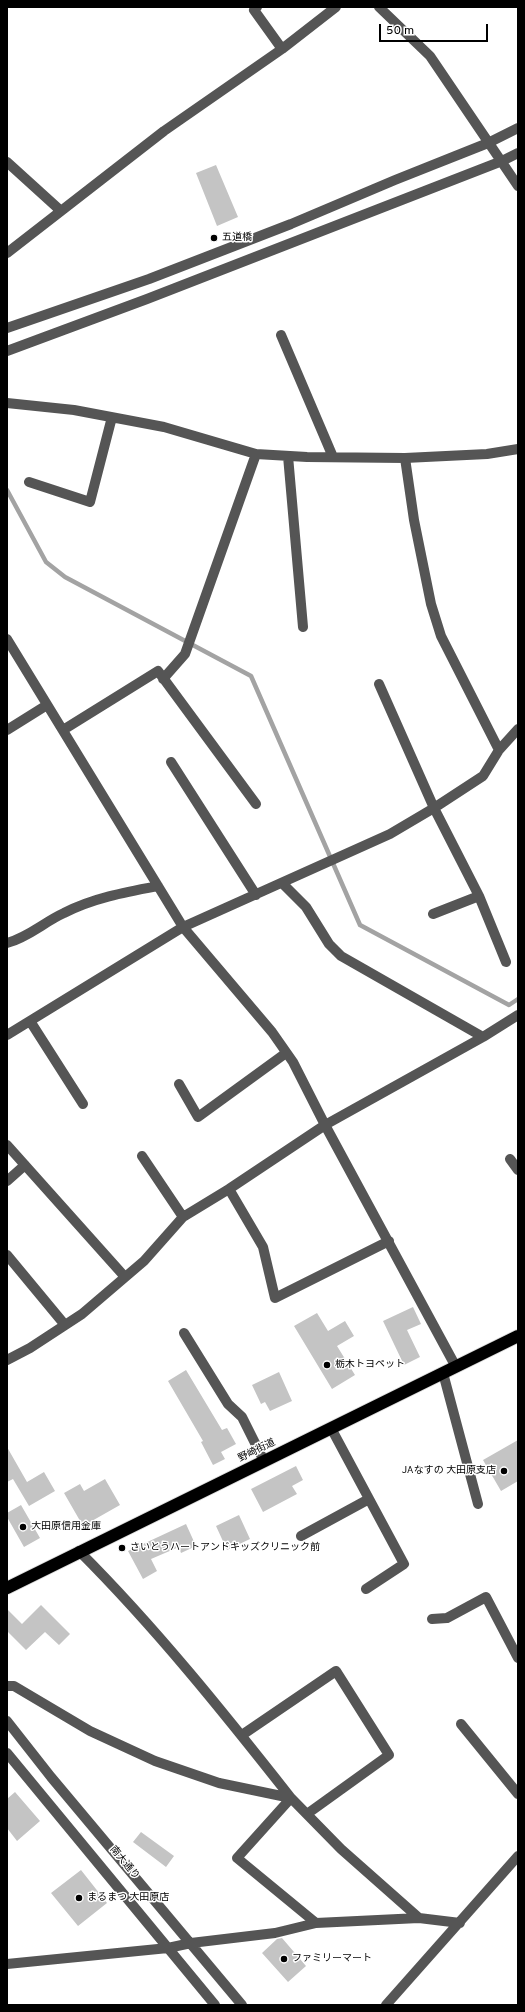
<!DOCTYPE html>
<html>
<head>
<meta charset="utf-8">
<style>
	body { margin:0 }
	#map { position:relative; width:525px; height:2012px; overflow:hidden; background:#fff; font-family:Overpass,sans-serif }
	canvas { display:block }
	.frame { position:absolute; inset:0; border:8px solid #000; pointer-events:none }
	.scale { position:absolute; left:379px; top:24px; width:109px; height:18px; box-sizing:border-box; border:2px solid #000; border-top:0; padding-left:5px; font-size:12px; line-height:14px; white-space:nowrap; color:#000; -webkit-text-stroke:3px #fff; paint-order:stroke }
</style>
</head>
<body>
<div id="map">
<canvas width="525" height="2012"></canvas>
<div class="frame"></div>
<div class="scale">50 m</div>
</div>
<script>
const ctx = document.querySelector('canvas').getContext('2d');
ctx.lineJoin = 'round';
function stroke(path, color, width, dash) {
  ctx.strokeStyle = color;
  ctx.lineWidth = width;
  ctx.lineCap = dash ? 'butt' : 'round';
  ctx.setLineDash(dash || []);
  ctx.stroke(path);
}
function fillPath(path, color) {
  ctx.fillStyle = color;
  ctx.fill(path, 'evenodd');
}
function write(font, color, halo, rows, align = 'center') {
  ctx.font = font + ' Overpass,"Noto Sans JP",sans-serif';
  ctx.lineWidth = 3;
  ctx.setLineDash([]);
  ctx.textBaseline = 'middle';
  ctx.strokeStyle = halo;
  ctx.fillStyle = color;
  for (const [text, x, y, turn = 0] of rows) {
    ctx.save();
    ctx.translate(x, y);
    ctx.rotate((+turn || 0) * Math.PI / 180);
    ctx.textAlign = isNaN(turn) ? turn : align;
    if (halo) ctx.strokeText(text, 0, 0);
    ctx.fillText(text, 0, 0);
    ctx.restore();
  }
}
stroke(new Path2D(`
	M7 490 46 562 65 577 251 676 360 925 509 1005 518 999`), '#a3a3a3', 4.5);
fillPath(new Path2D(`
	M216 165 238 217 217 226 196 173Z
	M413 1307 421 1324 407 1330 420 1357 404 1365 383 1321Z
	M317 1313 328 1331 345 1321 354 1336 337 1346 355 1375 332 1389 294 1326Z
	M186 1370 222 1430 227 1428 236 1444 221 1452 225 1459 213 1465 201 1442 203 1441 168 1381Z
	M279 1372 292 1401 270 1411 265 1402 261 1404 252 1385Z
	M518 1440V1481L501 1491 483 1460Z
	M7 1447 27 1482 44 1472 55 1491 29 1506 13 1479 7 1482Z
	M296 1466 303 1480 292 1486 297 1494 263 1512 251 1489Z
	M105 1479 120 1505 83 1526 64 1493 80 1484 84 1491Z
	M21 1505 40 1538 24 1547 7 1517V1513Z
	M239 1515 250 1539 227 1550 216 1526Z
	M186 1524 196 1546 181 1553 179 1547 151 1559 157 1571 143 1579 128 1551Z
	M41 1605 70 1634 59 1645 45 1632 26 1650 7 1631V1609L22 1624Z
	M15 1792 40 1821 17 1841 7 1828V1799Z
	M141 1832 174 1856 166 1867 133 1842Z
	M81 1870 107 1903 78 1926 51 1893Z
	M282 1938 306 1966 288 1982 262 1953 277 1939Z`), '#c4c4c4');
const highway = new Path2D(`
	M7 1588 518 1336`);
stroke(highway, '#dbdbdb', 14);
stroke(new Path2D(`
	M257 7 254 10 282 49
	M379 7 430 56 518 186
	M7 162 61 211
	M7 253 164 131 282 49 336 7
	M7 328 149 279 291 224 395 180 488 143 518 128
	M281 335 333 457
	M7 351 147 299 502 161 518 153
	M7 403 74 410 164 427 256 454 307 457 405 458 487 454 518 449
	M288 456 303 627
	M405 458 414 520 431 604 441 636 499 750
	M29 482 90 502 112 417
	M7 639 183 927 272 1032 293 1062 325 1125 456 1367
	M163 679 185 654 256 454
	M379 684 434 808 479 896 506 962
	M7 730 47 705
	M63 730 158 671 256 804
	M171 762 256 895
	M282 883 306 907 329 944 341 956 483 1037
	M433 914 479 896
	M7 943C29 937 44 922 64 913 93 898 126 892 158 886
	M30 1021 83 1104
	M7 1035 183 927 390 834 434 808 483 776 499 750 518 729
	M179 1084 198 1117 286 1053
	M7 1145 125 1277
	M142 1156 183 1217
	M510 1159 518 1170
	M7 1181 25 1165
	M229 1189 263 1247 275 1298 389 1241
	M7 1255 65 1325
	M184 1333 228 1404 242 1417 264 1461
	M7 1360 30 1348 82 1314 144 1261 183 1217 229 1189 325 1125 483 1037 518 1015
	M443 1373 478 1504
	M331 1428 404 1564 366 1589
	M301 1536 369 1499
	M79 1551C156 1628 224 1713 291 1798L237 1858 316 1923
	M432 1619 447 1618 486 1597 518 1658
	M7 1686H14L90 1731 155 1761 219 1783 291 1798 341 1849 419 1918
	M7 1721 51 1777 242 2005
	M461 1724 518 1794
	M242 1735 336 1671 389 1755 307 1814
	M7 1753 215 2005
	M7 1964 168 1948 191 1943 275 1933 316 1923 419 1918 460 1923
	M386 2005 518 1856`), '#555', 10);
stroke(highway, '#000', 12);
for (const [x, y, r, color] of [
	[214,238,4,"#000"],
	[327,1365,4,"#000"],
	[504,1471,4,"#000"],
	[23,1527,4,"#000"],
	[122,1548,4,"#000"],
	[79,1898,4,"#000"],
	[284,1959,4,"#000"]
]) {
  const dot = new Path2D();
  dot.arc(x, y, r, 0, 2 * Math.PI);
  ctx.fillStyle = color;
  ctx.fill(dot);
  stroke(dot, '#fff', 1.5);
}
write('10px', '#000', '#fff', [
	["五道橋",222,238],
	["栃木トヨペット",335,1365],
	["JAなすの 大田原支店",496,1471,"right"],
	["大田原信用金庫",31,1527],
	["さいとうハートアンドキッズクリニック前",130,1548],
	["まるまつ 大田原店",87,1898],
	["ファミリーマート",292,1959]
], 'left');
write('10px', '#000', '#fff', [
	["野崎街道",257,1451,-26],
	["南大通り",124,1863,50]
]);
</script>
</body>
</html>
